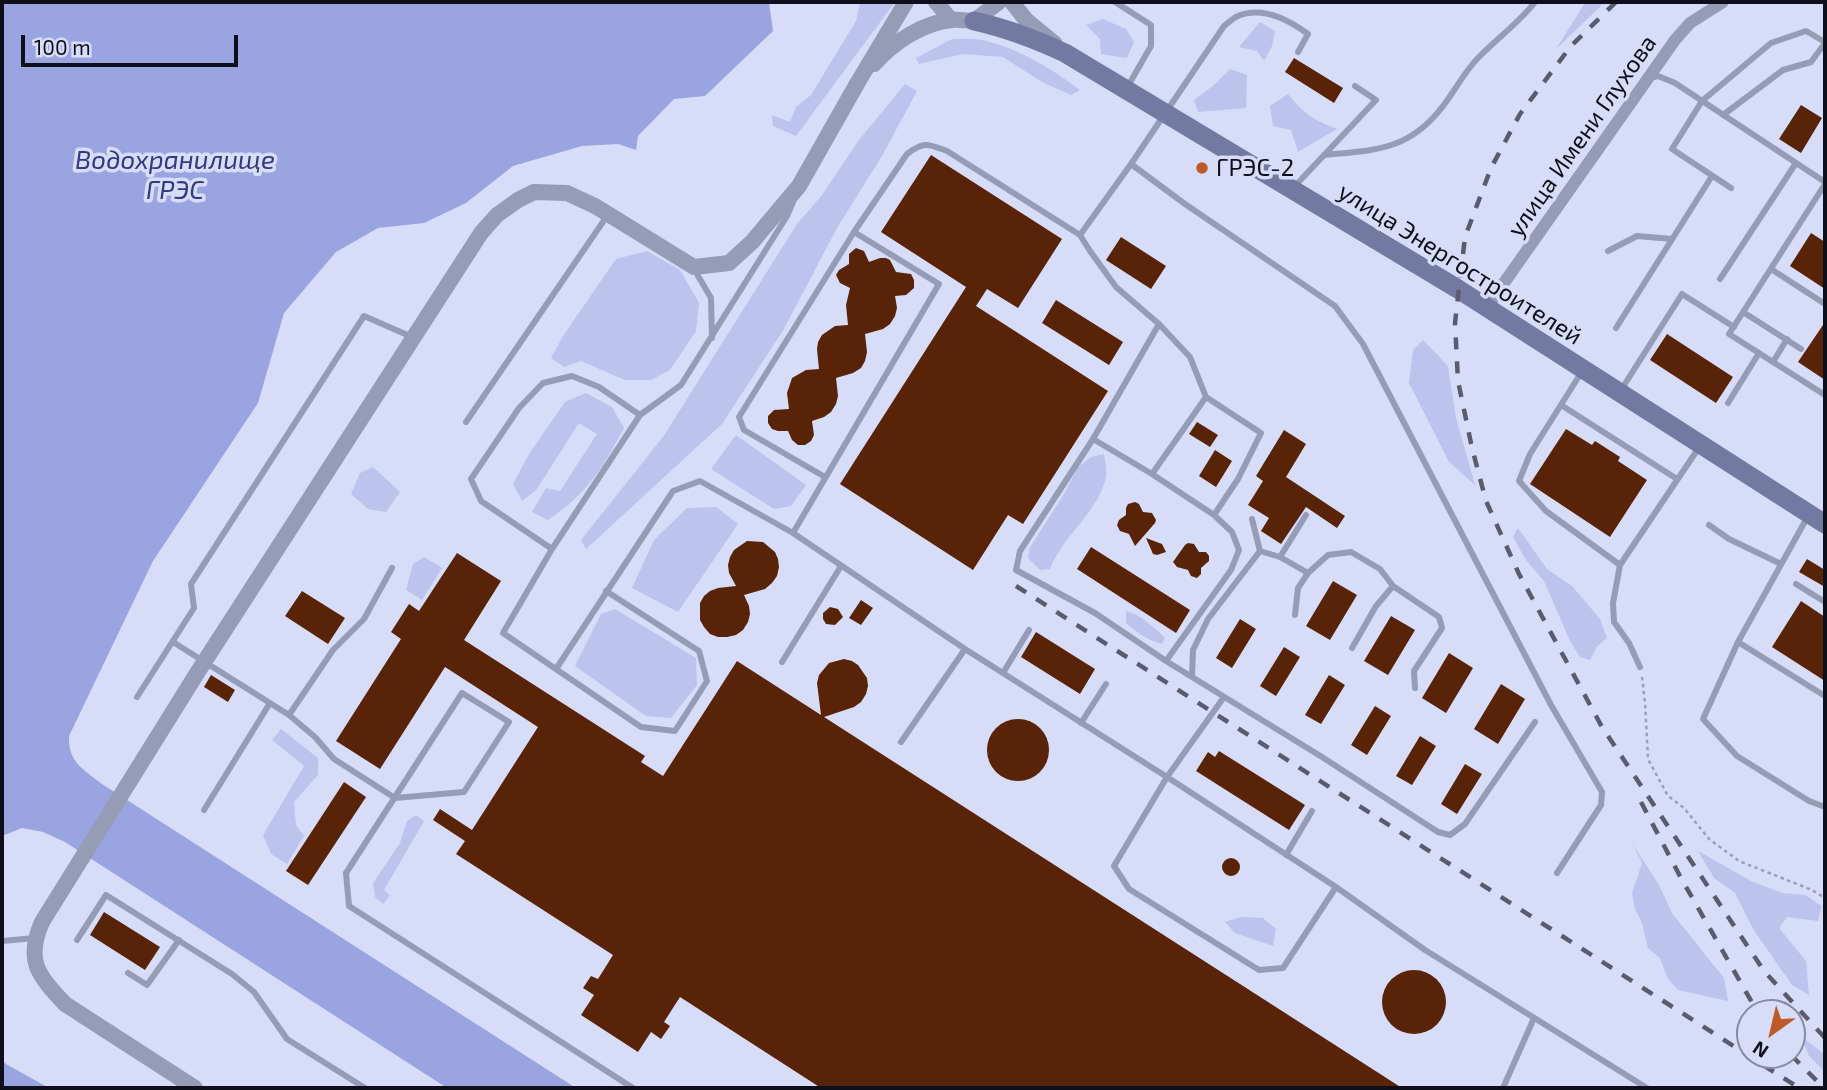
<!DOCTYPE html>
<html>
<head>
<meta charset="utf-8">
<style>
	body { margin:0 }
	#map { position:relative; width:1827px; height:1090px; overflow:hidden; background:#d7ddf9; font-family:"Exo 2",sans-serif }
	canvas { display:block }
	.frame { position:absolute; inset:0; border:4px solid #0e0f1b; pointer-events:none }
	.north { position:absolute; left:1736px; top:999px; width:70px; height:70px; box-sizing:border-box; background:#d7ddf9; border:2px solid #878ba0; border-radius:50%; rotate:214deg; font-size:19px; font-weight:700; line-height:28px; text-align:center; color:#0e0f1b }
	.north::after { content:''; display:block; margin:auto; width:24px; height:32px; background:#be5a27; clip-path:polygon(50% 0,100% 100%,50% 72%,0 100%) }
	.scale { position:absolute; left:21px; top:35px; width:217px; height:32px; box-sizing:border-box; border:4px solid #0e0f1b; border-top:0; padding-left:9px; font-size:21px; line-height:24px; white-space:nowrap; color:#0e0f1b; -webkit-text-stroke:5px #d7ddf9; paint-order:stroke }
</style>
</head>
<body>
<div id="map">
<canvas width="1827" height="1090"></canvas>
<div class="frame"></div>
<div class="north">N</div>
<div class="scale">100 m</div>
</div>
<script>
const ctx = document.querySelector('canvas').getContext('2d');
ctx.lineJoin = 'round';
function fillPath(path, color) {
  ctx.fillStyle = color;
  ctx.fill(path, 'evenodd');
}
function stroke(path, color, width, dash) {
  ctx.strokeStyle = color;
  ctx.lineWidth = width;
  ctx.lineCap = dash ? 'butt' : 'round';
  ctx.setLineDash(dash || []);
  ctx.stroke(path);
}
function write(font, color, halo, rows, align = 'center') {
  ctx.font = font + ' "Exo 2",sans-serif';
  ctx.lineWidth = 7;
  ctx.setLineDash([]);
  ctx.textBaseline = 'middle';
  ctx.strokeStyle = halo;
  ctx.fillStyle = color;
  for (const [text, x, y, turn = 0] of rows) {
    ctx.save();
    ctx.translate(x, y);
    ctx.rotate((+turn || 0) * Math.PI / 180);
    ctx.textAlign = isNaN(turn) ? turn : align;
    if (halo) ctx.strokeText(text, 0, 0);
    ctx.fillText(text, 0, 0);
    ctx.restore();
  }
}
fillPath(new Path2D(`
	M860 2H895L796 136 773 126 772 115 790 122 796 107 811 95 856 21Z
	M1586 2H1605L1556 49 1583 6Z
	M1103 19 1126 29 1134 42 1127 58 1101 54 1100 39 1086 25Z
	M1260 22 1275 31 1272 46 1264 61 1257 51 1239 47Z
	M952 39C963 39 975 38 986 41 1020 49 1052 69 1080 90L1071 95 1042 82 1003 57 963 54 919 64 916 58Z
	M1230 69 1247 75 1246 108 1198 112 1194 100 1214 85Z
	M905 84 917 91 882 156 837 228 784 329 722 424 586 549 581 540 663 437 797 224 822 195 859 140Z
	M1288 94C1304 114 1314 120 1337 129L1298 152 1291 130 1273 126 1270 106Z
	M647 251 680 270 699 303 696 331 670 370 651 380H625L581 361 564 367 551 358 563 336 616 259Z
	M1423 340 1448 366 1456 418 1475 485 1449 462 1409 383 1413 350Z
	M586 393 612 407 624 428C603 467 587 494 548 520L532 512 546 488 560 491 597 434 579 423 537 489 522 501 513 484 529 454 565 402Z
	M736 435 806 485 791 506 774 509 711 469Z
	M1104 454C1105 462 1108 473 1105 481 1095 515 1063 536 1050 569L1040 570 1028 558 1029 549 1064 494 1078 467 1091 457Z
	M373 467 400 492 386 512 368 509 351 494 360 473Z
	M716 507 738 524 678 612 632 588 654 540 687 508Z
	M1518 528 1547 569 1572 586 1600 619 1607 638 1597 646 1590 660 1580 657 1570 641 1544 581 1526 560 1513 537Z
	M424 557 442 568 422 600 406 590 413 564Z
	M615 609 696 658 697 685 671 718 646 716 575 666 601 614Z
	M1126 611C1141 615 1154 627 1165 638L1162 644C1148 640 1137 633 1126 623Z
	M281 729 318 758V775L294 802 296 825 304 836 287 864 271 854 263 835 304 766 272 740Z
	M416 815 424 821 384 890 390 895 383 904 375 897 373 883 400 843 407 821Z
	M1632 843 1659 885 1672 913 1724 978 1728 1001 1678 990 1668 979 1660 958 1648 948 1642 923 1635 909 1632 893 1642 863Z
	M1698 851 1751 881 1782 893 1805 895 1822 906 1818 921 1787 917 1779 928 1806 961 1809 995 1792 985 1753 929 1735 893 1714 878Z
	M1241 917 1263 918 1276 929 1273 946 1235 933 1225 922Z
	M1801 1036 1825 1055V1072L1809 1056Z`), '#bcc3ec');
fillPath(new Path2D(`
	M2 2H769L773 31 705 96 674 99 638 136 636 150 618 144 582 146 513 166 466 203 424 223 378 228 336 252 284 313 258 403 153 561 69 736C68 762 83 769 102 784L576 1088H447L65 842 43 832 22 828 2 836Z
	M2 1060 6 1064 49 1088H2Z`), '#9aa4e0');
fillPath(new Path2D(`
	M1294 58 1343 88 1334 103 1285 72Z
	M1801 105 1822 118 1801 153 1779 139Z
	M931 155 1062 239 1018 308 987 289 976 306 1108 391 1023 524 1008 515 973 570 840 484 966 287 881 232Z
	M1811 233 1825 242V289L1790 266Z
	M1121 237 1166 266 1151 289 1106 260Z
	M856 248 864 251 869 262 880 258H886L890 260 896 272 911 274 914 280V288L906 295 895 296 897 308 895 316 890 324 883 329 865 334 867 352 865 361 861 368 853 373 836 378 838 396 836 404 831 412 824 417 812 421 814 435 811 441 805 445H798L792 440 788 431H778L772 429 768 423V416L774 410 789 409 787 393 792 378 806 370 819 369 817 349 818 342 822 335 835 326 848 325 846 305 850 288 840 283 836 275 839 270 849 264V254Z
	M1056 300 1123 342 1109 365 1042 323Z
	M1825 322V380L1798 362Z
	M1667 334 1733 377 1716 403 1650 360Z
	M1197 422 1218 435 1210 447 1189 434Z
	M1566 429 1592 445 1595 441 1620 457 1618 461 1647 480 1610 537 1530 484Z
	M1284 430 1306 444 1286 477 1345 516 1337 528 1306 507 1281 544 1261 531 1269 518 1248 505 1263 481 1256 476Z
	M1215 450 1232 461 1216 487 1199 476Z
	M1135 502 1139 504 1143 512 1152 513 1156 520 1155 523 1135 546 1129 534 1120 531 1117 525 1119 520 1126 515V508L1128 504Z
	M1146 538 1162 544 1166 552 1157 555 1153 554Z
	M747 541 763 542 775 552 778 559 779 567 777 576 772 583 765 589 744 595 749 606 750 614 748 622 743 630 736 635 727 637H718L710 634 704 627 700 620V603L704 596 710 591 718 588 736 586 729 573 728 565 730 557 734 550Z
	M1188 543 1194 544 1199 552H1206L1209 556V561L1201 568V574L1197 578 1191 576 1188 570 1177 567 1173 562 1185 545Z
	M1091 547 1190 610 1176 633 1077 569Z
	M457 553 501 581 464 640 645 756 641 762 663 776 737 661 821 715 817 683 819 675 829 663 844 659 852 661 858 665 867 678 868 686 866 694 861 702 854 707 824 717 1402 1088H821L680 997 664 1022 670 1026 661 1039 651 1032 638 1052 581 1015 594 995 583 988 591 976 598 979 613 955 456 854 465 841 433 820 440 809 472 830 538 727 445 667 380 769 336 741 401 639 391 632 409 604 419 611Z
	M1807 559 1825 570V587L1799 572Z
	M1333 581 1357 595 1330 640 1306 626Z
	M302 591 345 618 328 644 285 616Z
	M861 600 873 608 861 625 849 618Z
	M1801 601 1825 617V681L1772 647Z
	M830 607 838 609 843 617 835 625 826 624 823 619V613Z
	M1391 616 1415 630 1388 675 1364 661Z
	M1240 619 1256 629 1232 668 1216 658Z
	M1036 632 1095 669 1080 694 1021 657Z
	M1284 647 1300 657 1276 696 1260 686Z
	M1449 653 1473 668 1446 713 1422 698Z
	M211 675 235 690 228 702 204 687Z
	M1329 675 1345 685 1321 724 1305 715Z
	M1501 684 1525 699 1498 744 1474 729Z
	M1375 706 1391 716 1367 755 1351 745Z
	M987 750a31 31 0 1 1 62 0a31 31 0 1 1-62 0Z
	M1420 736 1436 746 1412 785 1396 776Z
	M1219 751 1305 805 1289 830 1196 771 1208 752 1215 757Z
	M1465 764 1482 774 1457 814 1441 804Z
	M344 782 366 797 308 885 286 871Z
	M1222 867a9 9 0 1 1 18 0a9 9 0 1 1-18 0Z
	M104 912 160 947 145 970 90 935Z
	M1382 1002a32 32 0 1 1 64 0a32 32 0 1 1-64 0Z`), '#582306');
stroke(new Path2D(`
	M1642 677 1645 702 1648 759 1668 796 1684 808 1709 839 1739 861 1812 890 1825 898`), '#9a9fb6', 2.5, [3.5, 3.5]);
stroke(new Path2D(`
	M1115 2 1151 25V46L1128 86
	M1649 78 1658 76 1675 83 1825 182
	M1723 115 1783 70 1811 62 1825 43
	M1324 155C1375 150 1409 151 1443 106 1455 91 1464 72 1478 58 1496 39 1519 23 1535 2
	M1131 164 1185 204 1335 306 1363 344 1551 705 1602 792 1601 805 1557 873
	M1825 184 1729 334 1825 395
	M1293 188 1376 100 1355 86
	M1731 188 1672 149 1702 101 1771 43 1806 31 1825 42
	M1080 235 1131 164 1224 26C1228 23 1233 18 1238 16 1262 6 1289 20 1308 34L1298 52
	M1608 251 1637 236 1672 239
	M694 269 711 298 712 338
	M1771 269 1825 304
	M1720 279 1796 163
	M1743 312 1801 349
	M1159 324 1093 439 1020 551 1016 570 1095 613 1166 661 1322 757 1438 832 1450 835 1465 824 1535 722
	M1616 328 1712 176
	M1773 362 1787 339
	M1581 373 1530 454 1519 481 1546 511 1620 565
	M1621 390 1682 294 1734 327
	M1728 403 1759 353
	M1561 405 1677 479
	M640 415 599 387 572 376 543 383 519 408 471 479 481 501 552 549 640 415 681 385 787 216 793 202
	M466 422 607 216
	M1093 439 1152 474 1214 515 1232 532 1239 550 1231 570 1166 661
	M1152 474 1206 397
	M825 477 744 430 739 417 854 232 907 154C924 141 928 144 947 151L1080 235 1090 251 1116 287 1159 324 1190 357 1206 397 1261 433 1238 479 1214 515
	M1808 516 1738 642 1703 719 1737 756 1809 801 1825 807
	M1252 519 1260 551
	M1709 525 1729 539 1781 564
	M793 533 939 284 854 232
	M552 549 503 633 641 727 675 731 707 681 699 651 606 591
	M1280 557 1306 515
	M1796 584 1825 602
	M1295 615 1298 588 1308 573 1328 555 1351 552 1380 569 1393 586 1439 617 1442 628 1414 671 1415 688
	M173 642 289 715 315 737 334 759 395 798 464 792 509 722 462 693 346 873 349 906 633 1088
	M1738 642 1825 696
	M1352 648 1376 606 1393 586
	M782 662 841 566
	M1640 667 1629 643 1614 622 1613 603 1620 565 1700 446
	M556 669 673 491 700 481 793 533 965 649 1167 777 1336 887 1425 950 1647 1088
	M1003 673 1029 630
	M1192 677 1193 650 1208 619 1260 551 1280 557 1308 573
	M137 697 194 608 191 584 364 316 412 337
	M1224 697 1167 777 1114 866 1129 889 1259 970 1283 968 1336 887
	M289 715 333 650 364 619 392 568
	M1081 723 1106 684
	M901 742 965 649
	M204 810 270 703
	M1286 855 1312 811
	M77 940 106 895 232 974 254 992 287 1039 365 1088
	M2 941 35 938
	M128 973 147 985 179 940
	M1503 1088 1534 1018`), '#969bb6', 6);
stroke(new Path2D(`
	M1487 307 1675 40 1690 23 1723 2`), '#969bb6', 12);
stroke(new Path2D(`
	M936 2 951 20
	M1012 2 1026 20 1055 44
	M874 64C894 42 922 23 952 20 959 19 967 21 974 21L999 2
	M195 1088 65 1004C38 975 25 961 42 922L199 670 481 233 497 215 518 200 534 192 567 193 595 206 694 267 729 263 752 242 799 186 858 82 906 2`), '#969bb6', 16);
stroke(new Path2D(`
	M974 21C1006 28 1035 39 1065 53L1458 289 1825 524`), '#737aa1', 19);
stroke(new Path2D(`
	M1616 2 1571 46 1520 114 1491 168 1465 237 1455 323 1458 381 1472 448 1486 501 1519 574 1602 727 1764 971 1825 1038
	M1016 586 1799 1088
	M1641 802 1681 878 1758 1013
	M1791 1055 1824 1088`), '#595c6e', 4.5, [12, 12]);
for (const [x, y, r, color] of [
	[1202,168,7,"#be5a27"]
]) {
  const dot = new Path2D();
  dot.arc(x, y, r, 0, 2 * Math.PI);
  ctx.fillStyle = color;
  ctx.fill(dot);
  stroke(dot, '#d7ddf9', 2.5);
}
write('24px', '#0e0f1b', '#d7ddf9', [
	["улица Имени Глухова",1582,136,-55],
	["улица Энергостроителей",1460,264,32]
]);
write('24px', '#0e0f1b', '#d7ddf9', [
	["ГРЭС-2",1216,168]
], 'left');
write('italic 26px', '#33387f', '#d7ddf9', [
	["Водохранилище",175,160],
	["ГРЭС",175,190]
]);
</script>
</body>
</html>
